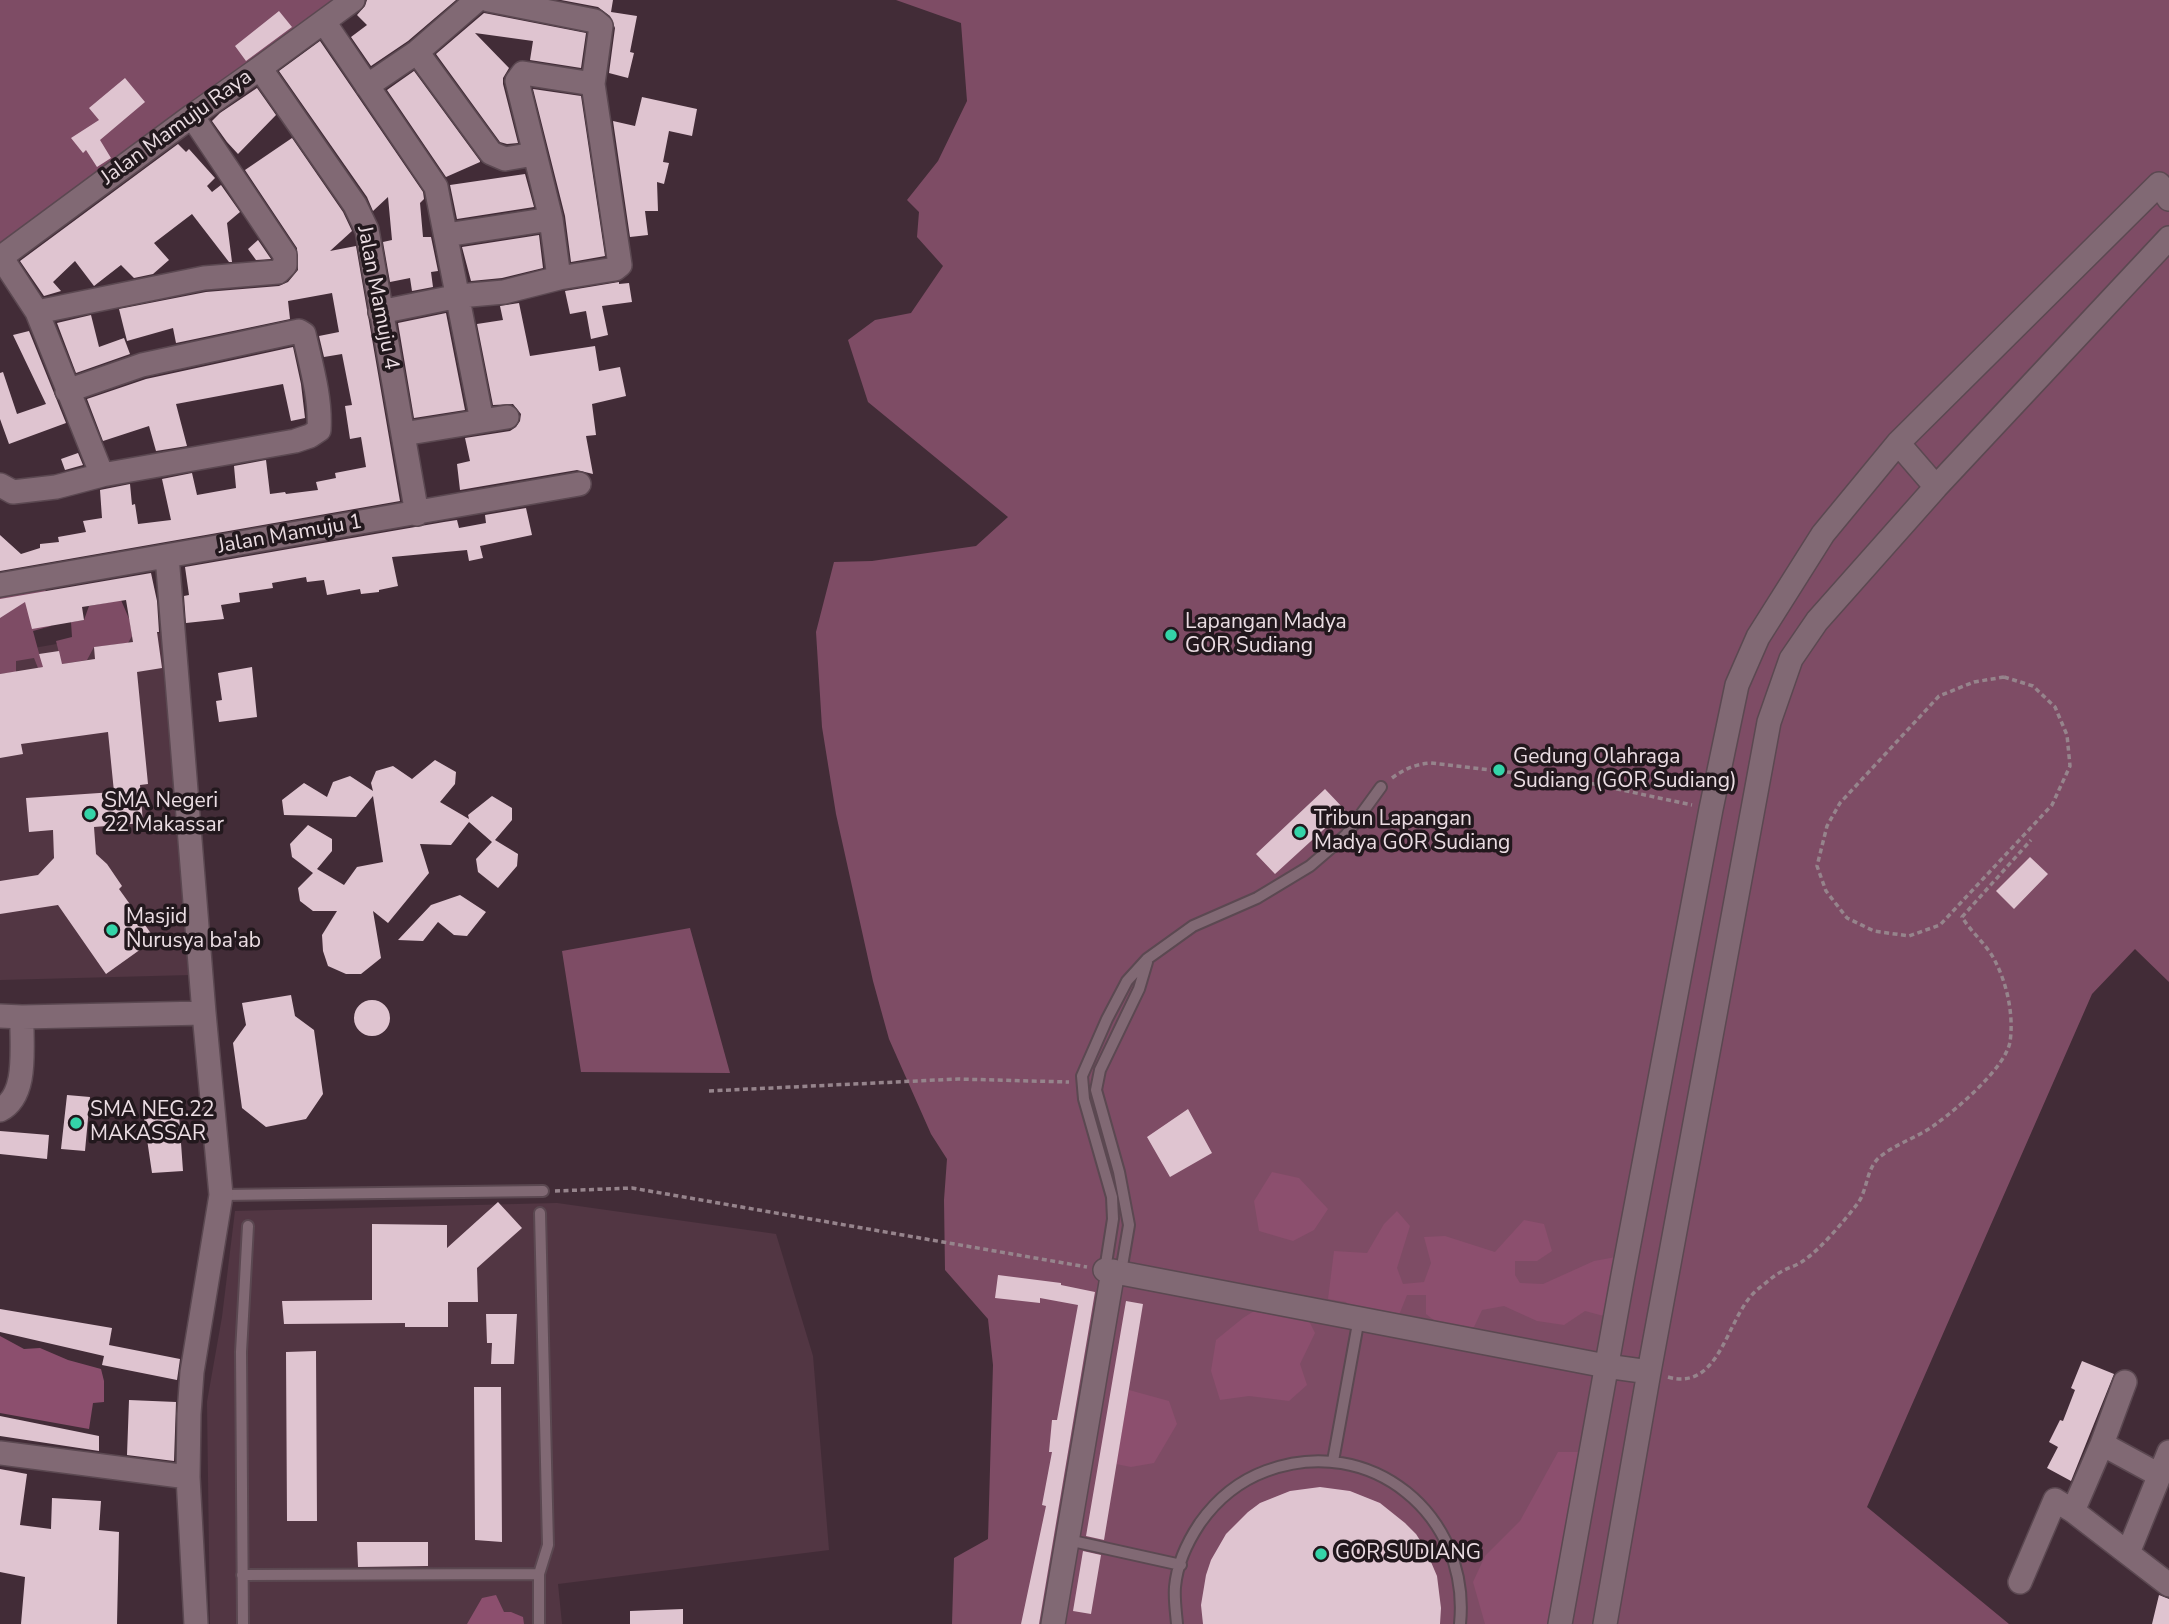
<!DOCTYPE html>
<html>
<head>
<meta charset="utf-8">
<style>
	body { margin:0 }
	canvas { display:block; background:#422c37 }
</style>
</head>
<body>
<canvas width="2169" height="1624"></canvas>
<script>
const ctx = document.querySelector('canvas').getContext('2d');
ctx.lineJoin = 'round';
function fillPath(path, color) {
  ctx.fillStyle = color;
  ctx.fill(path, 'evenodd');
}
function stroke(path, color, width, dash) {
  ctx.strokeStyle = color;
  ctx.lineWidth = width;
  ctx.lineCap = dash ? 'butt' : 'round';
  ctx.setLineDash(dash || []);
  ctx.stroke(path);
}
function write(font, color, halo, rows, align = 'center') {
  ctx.font = font + ' "Nunito Sans",sans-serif';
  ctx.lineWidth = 7;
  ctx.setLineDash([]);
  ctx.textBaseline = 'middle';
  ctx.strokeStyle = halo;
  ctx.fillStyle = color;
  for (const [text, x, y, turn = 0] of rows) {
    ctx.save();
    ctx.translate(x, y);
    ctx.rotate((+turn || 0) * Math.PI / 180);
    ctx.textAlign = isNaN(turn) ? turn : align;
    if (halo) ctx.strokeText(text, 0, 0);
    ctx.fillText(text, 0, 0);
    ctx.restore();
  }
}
fillPath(new Path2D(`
	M168 633 190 975 0 980V654L113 634Z
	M557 1203 776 1234 813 1356 829 1550 558 1584 562 1624H210L207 1402 222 1317 235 1211Z`), '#523643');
fillPath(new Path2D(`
	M0 0H352L0 258Z
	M896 0H2169V982L2135 949 2092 994 1867 1507 2009 1624H952L954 1558 988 1539 993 1365 988 1319 945 1270 944 1200 947 1159 931 1134 889 1039 873 981 836 814 822 727 816 632 834 562 872 561 976 546 1008 517 868 402 848 340 875 320 911 313 943 266 917 237 919 212 907 200 938 161 967 101 961 23Z
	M0 585 45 587 51 626 33 631 40 657 59 653 56 641 72 637 71 622 84 620 89 606 121 600 130 621 132 636 128 643 94 647 87 660 38 668 34 658 16 661V672L0 674Z
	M690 928 730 1073 581 1072 562 951Z`), '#7e4c65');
fillPath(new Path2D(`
	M1272 1172 1299 1178 1328 1209 1314 1230 1293 1241 1259 1231 1254 1201Z
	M1397 1211 1410 1226 1397 1268 1403 1284 1424 1282 1431 1263 1424 1237 1445 1236 1495 1252 1524 1220 1544 1224 1552 1251 1537 1261H1515V1275L1520 1283 1543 1284 1594 1261 1616 1257 1615 1319 1585 1311 1564 1325 1537 1321 1504 1306 1482 1310 1474 1327 1455 1337 1426 1314V1295H1407L1399 1315 1361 1319 1346 1302 1328 1299 1334 1251 1367 1253 1384 1224Z
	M1270 1301 1302 1307 1315 1333 1300 1364 1307 1385 1289 1401 1249 1396 1220 1400 1211 1371 1216 1340 1243 1318Z
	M0 1336 24 1349 40 1348 68 1360 101 1369 104 1381V1402L93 1403 89 1429 0 1413Z
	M1129 1390 1169 1401 1177 1424 1154 1463 1131 1467 1116 1464Z
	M1558 1452H1586L1556 1624H1485L1473 1582 1485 1556 1520 1521Z
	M496 1595 504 1612H511L523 1617 524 1624H467L482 1598Z`), '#8c4f6e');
fillPath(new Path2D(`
	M367 0H456L408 41 371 66 351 37 367 25 357 15 365 6Z
	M561 0H613L611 12 637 16 630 52 634 53 628 78 609 73 615 28 610 16 598 7Z
	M279 11 292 27 246 61 235 46Z
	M484 13 586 33 581 68 530 60 533 41 475 33 509 68 503 78V84L518 143 507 144 500 142 436 54Z
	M320 41 423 192 424 199 420 203 423 237H431L438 271 431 272 433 287 412 291 410 278 390 282 383 242 392 240 388 197 373 211 367 197 279 71Z
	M414 71 480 161V162L446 177 387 90Z
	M125 78 145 102 100 140 111 158 97 167 86 150 83 153 71 138 99 120 89 108Z
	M257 88 276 115 238 154 227 142 212 121 220 113Z
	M533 89 581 96 605 256 571 262 565 216Z
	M642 97 697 109 692 136 669 131 663 162 669 163 664 184 657 182 658 211H645L648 235 630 237 613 121 635 126Z
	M292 138 343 212 352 231 330 251 356 246 400 501 0 571V535L21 554 40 548V544L59 542 58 537 86 532 83 521 102 518 100 490 130 484 132 505 135 504 138 524 171 520 162 479 192 473 197 495 236 488 234 466 266 460 270 494 285 492 286 494 318 490 316 482 336 478 335 473 366 467 361 437 350 439 345 406 352 405 342 354 324 357 319 336 339 332 332 293 288 301 290 319 176 343 173 328 127 341 119 309 206 292 279 286 288 282 298 270 297 248 245 170Z
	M178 144 186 152 189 149 215 178 207 186 212 192 221 185 240 212 227 223 232 262H229L192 214 154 243 169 260 153 274 134 278 121 265 94 286 75 261 53 282 61 291 44 296 20 261Z
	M525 174 534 207 457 219 450 185Z
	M539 235 543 268 502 278 471 281 462 247Z
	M258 240 271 259 256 260 248 249Z
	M619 282V284L629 283 632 302 602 306 608 335 591 339 586 311 570 314 565 291Z
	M519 303 530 356 595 346 599 371 620 367 626 396 592 404 596 435 586 436 593 474 577 470 460 490 457 464 470 461 465 438 510 431 516 427 520 421 521 414 513 404 493 405 477 324 503 320 500 306Z
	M446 313 465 410 414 418 398 323Z
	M91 315 99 347 124 338 130 354 76 373 57 323Z
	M29 331 66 423 9 444 0 419V373L3 372 17 414 46 404 13 335Z
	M293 347 301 384 305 418 291 421 283 384 176 404 187 446 156 451 149 426 103 441 87 399 146 379Z
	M78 453 83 465 65 470 61 459Z
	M526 508 532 535 480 546 483 558 469 561 467 550 392 557 398 586 379 590V592L361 594 360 589 327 595 324 580 307 582 306 577 272 583 273 588 239 593 240 602 221 605 224 619 186 623 184 596 189 595 185 567 444 522 457 520 459 528 486 523 485 515Z
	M151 573 157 601 159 632H157L162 668 137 672 148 784 140 785 143 823 94 827 96 854 107 864 122 886 119 889 155 939 106 974 58 905 0 914V881L38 875 54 858 53 830 29 832 26 798 114 792 108 732 21 744 23 754 0 758V674L43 667 39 654 59 651 62 664 95 659 94 647 133 642 126 600 82 607 84 620 32 629 25 602 0 618V599Z
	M252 667 257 717 219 722 216 701 222 700 218 673Z
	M435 760 456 772 455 784 440 802 469 819 468 815 492 796 512 808V820L495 840 518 854 517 866 498 888 478 872 476 859 492 842 469 822 451 845 420 844 429 873 388 923 373 911 381 958 361 974H346L328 966 323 951 322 935 337 911H313L300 901 298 888 313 873 292 857 290 844 308 825 332 839V851L317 869 344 885 357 867 383 862 373 796 356 817 284 815 282 800 304 783 327 797 333 782 350 776 373 791 371 783 376 771 393 766 412 779Z
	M1325 789 1345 810 1275 874 1256 854Z
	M2030 857 2048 874 2014 909 1996 891Z
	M460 895 486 912 467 936 454 935 438 922 423 941 398 940 431 905Z
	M291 995 295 1016 314 1030 323 1094 306 1119 266 1127 242 1108 233 1043 246 1025 242 1003Z
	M354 1018a18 18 0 1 1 36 0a18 18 0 1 1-36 0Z
	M67 1095 90 1097 85 1151 61 1149Z
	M1188 1109 1212 1153 1170 1177 1147 1137Z
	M179 1115 183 1171 152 1173 144 1119Z
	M0 1131 49 1135 47 1159 0 1154Z
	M498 1202 522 1228 477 1268 478 1302H448V1327H405V1323L284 1324 282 1301 372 1300V1224L447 1225V1248Z
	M998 1275 1061 1283V1285L1095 1292 1039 1624H1021L1046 1506 1042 1505 1052 1452H1049L1052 1420H1057L1078 1305 1040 1298V1303L995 1298Z
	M1126 1301 1143 1304 1104 1540 1086 1536Z
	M0 1309 112 1328 109 1345 180 1359 177 1380 102 1365 104 1356 0 1332Z
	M486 1314H517L514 1364H491L492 1343H487Z
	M316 1351 317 1521H287L286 1352Z
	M2082 1361 2114 1374 2071 1481 2047 1468 2058 1447 2049 1442 2060 1420 2063 1421 2075 1390 2071 1388Z
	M474 1387H501L502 1542 475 1540Z
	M129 1400 176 1402 174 1461 127 1455Z
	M0 1416 99 1436V1451L0 1436Z
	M0 1469 27 1474 20 1525 51 1529 52 1498 101 1501 99 1530 119 1532 117 1624H21L25 1577 0 1572Z
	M1320 1487 1350 1491 1380 1503 1405 1523 1416 1534 1425 1548 1437 1576 1441 1608 1440 1624H1203L1201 1605 1206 1575 1211 1560 1226 1534 1248 1512 1260 1503 1290 1491Z
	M357 1542H428V1566L358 1567Z
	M1083 1551 1101 1555 1091 1614 1073 1611Z
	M2159 1595 2169 1599V1624H2152Z
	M683 1609V1624H630V1611Z`), '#dfc4d0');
const lane = new Path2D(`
	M221 1195 543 1191
	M1105 1270 1113 1219 1112 1197 1084 1099 1082 1076 1107 1019 1127 981 1147 959 1193 926 1257 898 1310 866 1346 835 1381 787
	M1121 1272 1129 1225 1119 1172 1096 1090 1100 1070 1139 989 1147 962
	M1333 1461 1359 1318
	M1068 1540 1181 1565
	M242 1575 539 1574
	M243 1624 241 1352 248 1226
	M539 1624V1574L548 1545 540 1213
	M1177 1624C1176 1612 1174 1599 1175 1587 1177 1564 1188 1541 1200 1523 1217 1499 1239 1481 1266 1471 1370 1432 1471 1515 1460 1624`);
const street = new Path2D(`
	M324 22 436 187 482 421
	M417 52 491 153 505 159 534 154
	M260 68 355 205 367 230 417 514
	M367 86 417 52 477 0
	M446 235 551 219
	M1 257 37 312
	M0 258 192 116 260 68 353 0
	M559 278 551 219 517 81 523 73 593 84
	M380 312 459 296 504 292 559 278 615 269 620 265 593 84 601 26 595 21 489 0
	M403 434 507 417
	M1898 443 1936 487
	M102 475 37 312 204 278 278 272 285 265V255L192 116
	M0 485 13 492 56 487 102 475 295 441 310 436 319 430C321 398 311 365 304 334L299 331 142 365 67 391
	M167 556 204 1013 221 1195 192 1372 189 1414 188 1477 196 1624
	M0 585 579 484
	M0 1016 22 1017
	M0 1110C29 1095 21 1046 22 1017L204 1013
	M1105 1270 1606 1366 1649 1372
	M2102 1444 2125 1382
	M0 1453 188 1477
	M2073 1511 2102 1444 2159 1475
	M2128 1553 2169 1452
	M2020 1582 2055 1500 2073 1511 2169 1585
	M1053 1624 1113 1271
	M1560 1624 1623 1275 1711 809 1737 685 1758 637 1823 534 1898 443 2159 184 2169 199
	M1605 1624 1649 1372 1769 722 1791 659 1817 621 1936 487 2169 238`);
stroke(lane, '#5b4851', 14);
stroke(street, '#5b4851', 26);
stroke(new Path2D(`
	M2004 677 2033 686 2055 707 2067 735 2070 766 2052 805 1940 925 1909 936 1874 931 1847 918 1826 891 1817 866 1827 826 1840 803 1939 696 1974 682Z
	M1392 778C1404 769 1416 764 1431 763L1575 780 1692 805
	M709 1091 958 1079 1069 1082
	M555 1191 632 1188 1087 1267
	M1668 1377C1722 1392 1726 1315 1758 1289 1765 1284 1772 1277 1779 1273 1787 1268 1796 1266 1803 1261 1822 1248 1844 1221 1858 1203 1868 1189 1866 1167 1881 1156 1897 1143 1919 1137 1936 1124 1958 1108 2005 1068 2010 1042 2014 1015 2007 983 1994 959 1986 944 1971 932 1962 917L2031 840`), '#96848c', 3.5, [5, 3.5]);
stroke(lane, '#816974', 10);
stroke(street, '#816974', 23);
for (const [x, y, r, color] of [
	[1171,635,7,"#34d4a8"],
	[1499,770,7,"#34d4a8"],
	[90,814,7,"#34d4a8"],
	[1300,832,7,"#34d4a8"],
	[112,930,7,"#34d4a8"],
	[76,1123,7,"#34d4a8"],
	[1321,1554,7,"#34d4a8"]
]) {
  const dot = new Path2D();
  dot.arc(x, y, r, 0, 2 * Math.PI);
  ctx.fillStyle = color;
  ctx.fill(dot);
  stroke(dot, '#22181d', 2.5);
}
write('21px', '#ebdde3', '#22181d', [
	["Jalan Mamuju Raya",177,128,-36],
	["Jalan Mamuju 4",377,298,79],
	["Jalan Mamuju 1",290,535,-10]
]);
write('21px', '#ebdde3', '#22181d', [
	["Lapangan Madya",1185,623],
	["GOR Sudiang",1185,647],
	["Gedung Olahraga",1513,758],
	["Sudiang (GOR Sudiang)",1513,782],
	["SMA Negeri",104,802],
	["22 Makassar",104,826],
	["Tribun Lapangan",1314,820],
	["Madya GOR Sudiang",1314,844],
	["Masjid",126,918],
	["Nurusya ba'ab",126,942],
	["SMA NEG.22",90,1111],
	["MAKASSAR",90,1135],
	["GOR SUDIANG",1335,1554]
], 'left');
</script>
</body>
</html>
